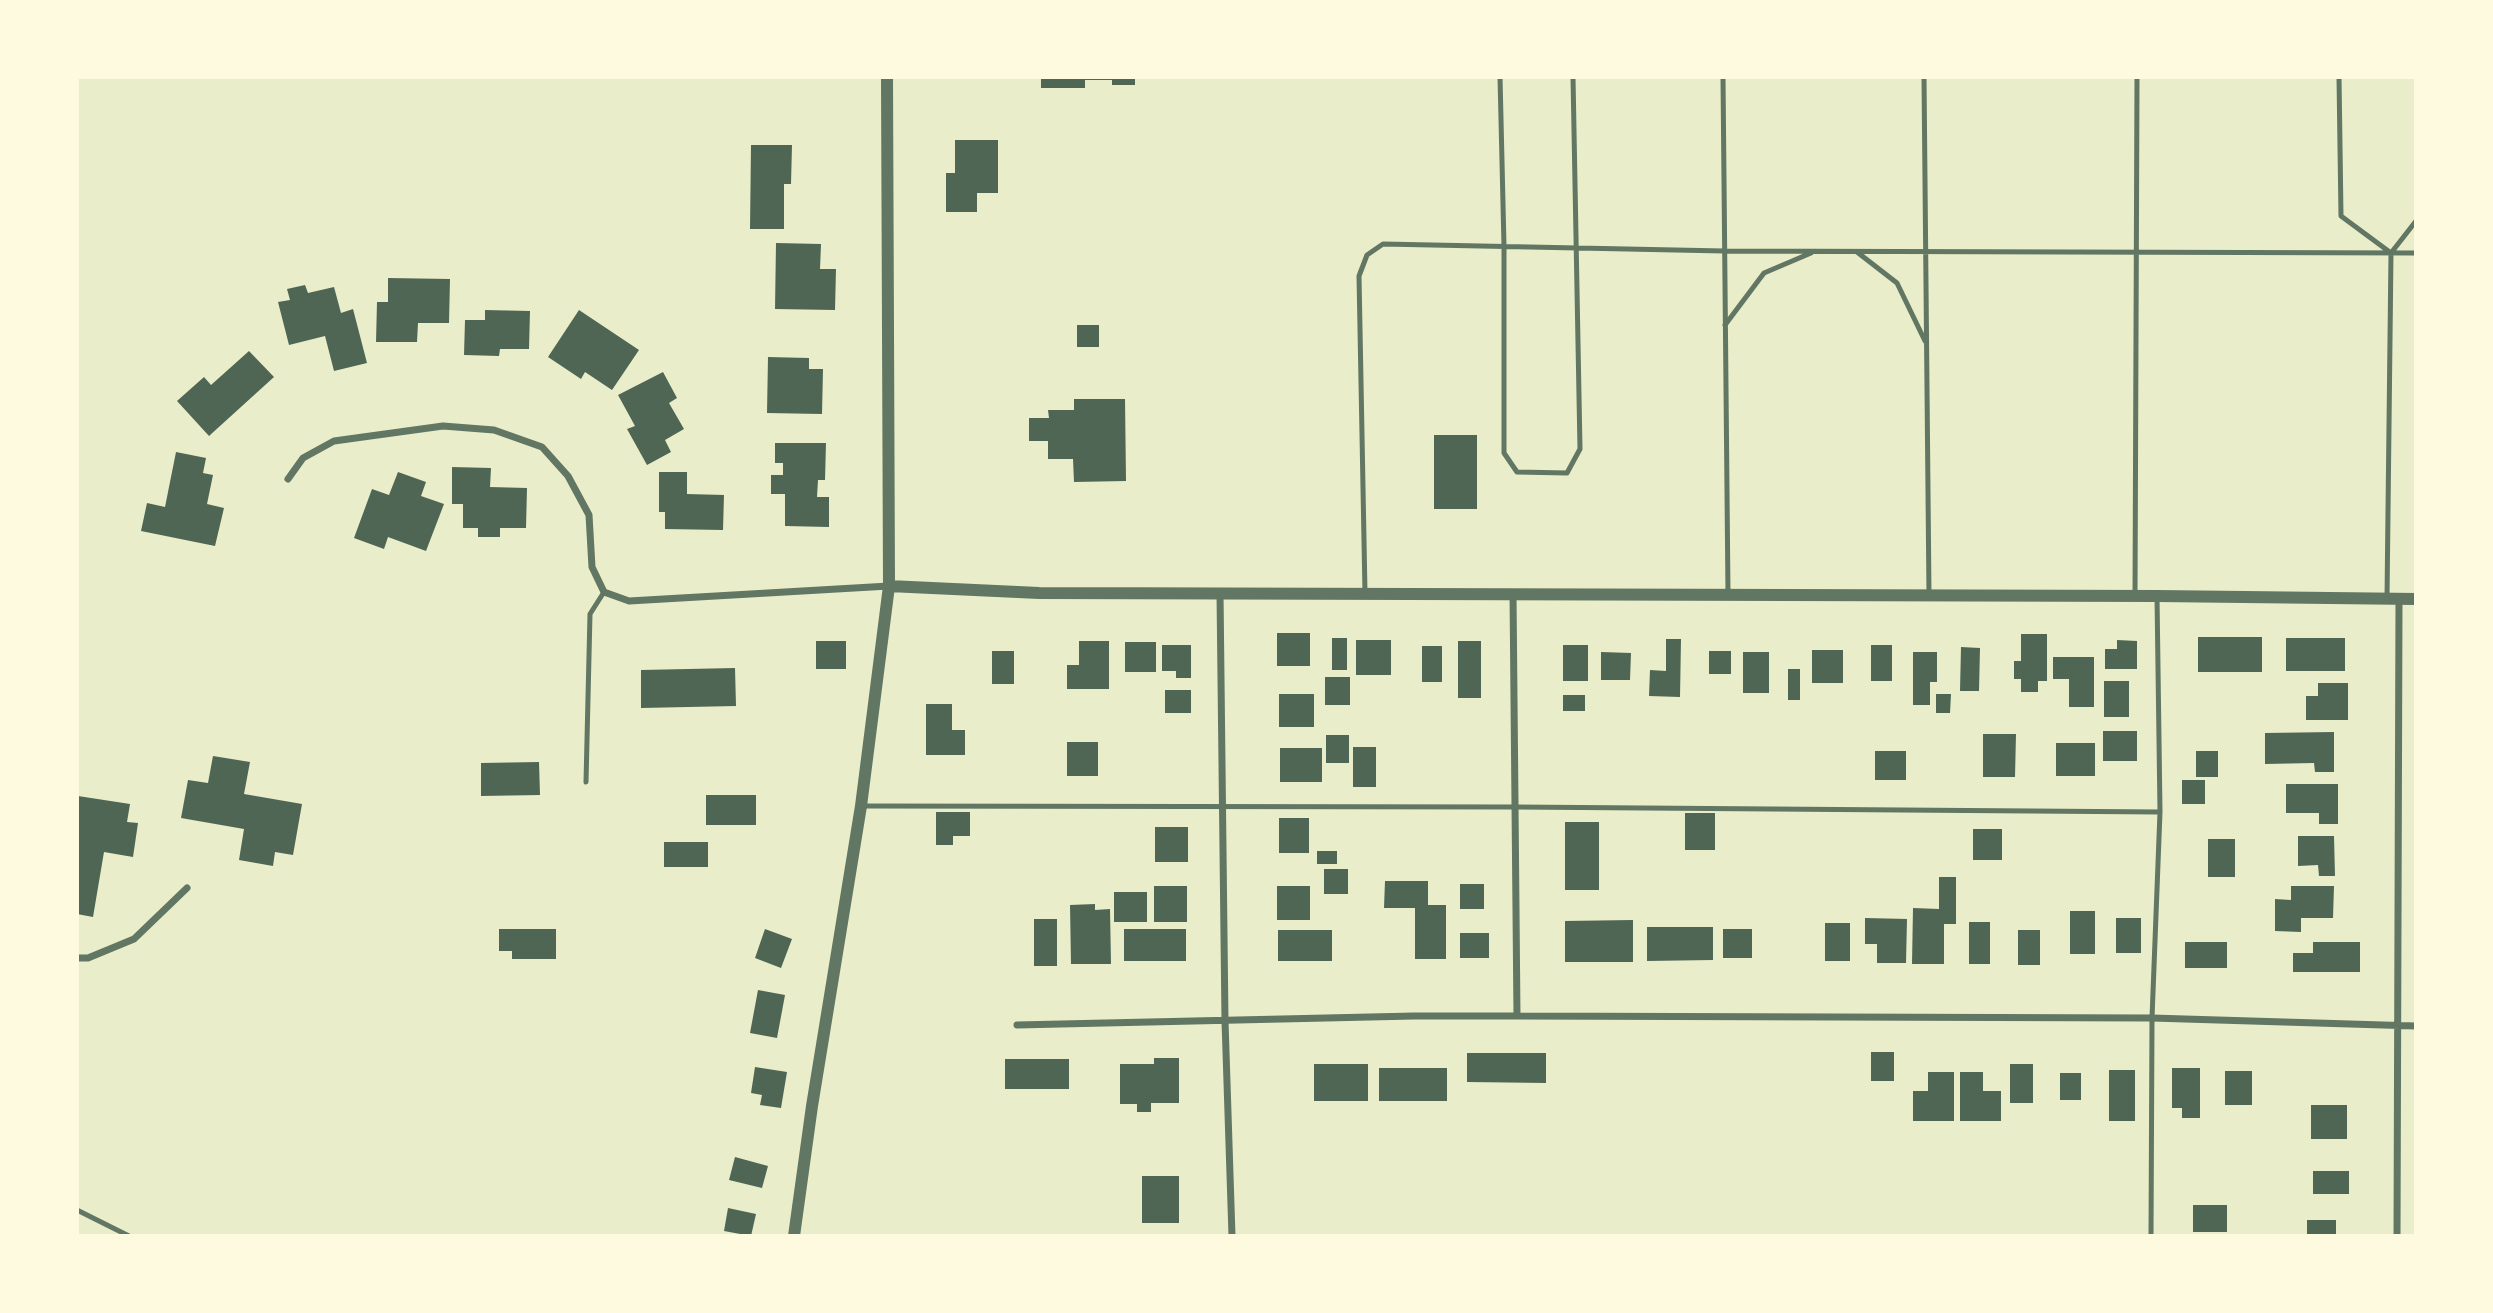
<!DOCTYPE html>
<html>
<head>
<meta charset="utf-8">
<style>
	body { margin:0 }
	#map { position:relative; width:2493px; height:1313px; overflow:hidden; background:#e9edc9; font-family:"IBM Plex Sans",sans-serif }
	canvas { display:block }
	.frame { position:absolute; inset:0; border:79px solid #fefae0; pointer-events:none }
</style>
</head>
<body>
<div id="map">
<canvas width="2493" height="1313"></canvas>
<div class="frame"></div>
</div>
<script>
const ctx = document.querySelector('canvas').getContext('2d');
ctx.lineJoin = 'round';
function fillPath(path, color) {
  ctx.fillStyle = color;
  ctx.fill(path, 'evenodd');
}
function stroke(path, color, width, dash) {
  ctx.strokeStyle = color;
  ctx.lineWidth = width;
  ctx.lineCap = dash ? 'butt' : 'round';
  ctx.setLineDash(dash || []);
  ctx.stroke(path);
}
fillPath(new Path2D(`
	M1041 77H1135V85H1112V80H1085V88H1041Z
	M955 140H998V193H977V212H946V173H955Z
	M751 145H792L791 184H784V229H750Z
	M776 243 821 244 820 269H836L835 310 775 309Z
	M388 278 450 279 449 323H418L417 342H376L377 302H388Z
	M305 285 308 293 334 287 341 313 353 309 367 363 334 371 325 336 289 345 278 302 290 300 287 289Z
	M485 310 530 311 529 349H500L499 356 464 355 465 320H485Z
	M579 310 639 350 612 390 585 372 581 379 548 357Z
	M1077 325H1099V347H1077Z
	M249 351 274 377 209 436 177 401 204 377 211 385Z
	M768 357 809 358V369H823L822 414 767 413Z
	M663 372 677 398 669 403 684 429 665 440 671 452 647 465 627 429 635 426 618 395Z
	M1074 399H1125L1126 481 1074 482 1073 459H1048V441H1029V418H1049L1048 410H1074Z
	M1434 435H1477V509H1434Z
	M775 443H826L825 480H818L817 497H829V527L785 526V494H771V475H783V463H775Z
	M176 452 206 458 203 473 213 475 207 504 224 508 215 546 141 531 147 503 165 507Z
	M452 467 491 468 490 487 527 488 526 528H500V537H478V528H463V504H452Z
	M398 472 426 482 421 496 444 504 426 551 388 537 384 549 354 538 372 489 389 495Z
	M659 472H687V494L724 495 723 530 665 529V512H659Z
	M1277 633H1310V666H1277Z
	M2021 634H2047V681H2038V692H2021V679H2014V661H2021Z
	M2198 637H2262V672H2198Z
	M1332 638H1347V670H1332Z
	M2286 638H2345V671H2286Z
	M1666 639H1681L1680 697 1649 696 1650 670 1666 671Z
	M1356 640H1391V675H1356Z
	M2117 640 2137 641V669H2105V649H2117Z
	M816 641H846V669H816Z
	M1079 641H1109V689H1067V665H1079Z
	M1458 641H1481V698H1458Z
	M1125 642H1156V672H1125Z
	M1162 645H1191V678H1176V671H1162Z
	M1563 645H1588V681H1563Z
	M1871 645H1892V681H1871Z
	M1422 646H1442V682H1422Z
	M1961 647 1980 648 1979 691H1960Z
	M1812 650H1843V683H1812Z
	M992 651H1014V684H992Z
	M1709 651H1731V674H1709Z
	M1601 652 1631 653 1630 680H1601Z
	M1743 652H1769V693H1743Z
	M1913 652H1937V682H1930V705H1913Z
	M2053 657H2094V707H2069V679H2053Z
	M735 668 736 706 641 708V670Z
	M1788 669H1800V700H1788Z
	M1325 677H1350V705H1325Z
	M2104 681H2129V717H2104Z
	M2318 683H2348V720H2306V696H2318Z
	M1165 690H1191V713H1165Z
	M1279 694H1314V727H1279Z
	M1936 694H1951L1950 713H1936Z
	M1563 695H1585V711H1563Z
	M926 704H952V730H965V755H926Z
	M2103 731H2137V761H2103Z
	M2334 732V772H2315L2314 763 2265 764V733Z
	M1983 734H2016L2015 777H1983Z
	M1326 735H1349V763H1326Z
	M1067 742H1098V776H1067Z
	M2056 743H2095V776H2056Z
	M1353 747H1376V787H1353Z
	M1280 748H1322V782H1280Z
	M1875 751H1906V780H1875Z
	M2196 751H2218V777H2196Z
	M213 756 250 762 244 794 302 804 293 855 275 852 273 866 239 860 244 829 181 818 188 780 208 783Z
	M539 762 540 795 481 796V763Z
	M2182 780H2205V804H2182Z
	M2286 784H2338V824H2319V813H2286Z
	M706 795H756V825H706Z
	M78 796 130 804 127 822 138 823 133 857 104 852 93 917 77 914Z
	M936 812H970V836H953V845H936Z
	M1685 813H1715V850H1685Z
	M1279 818H1309V853H1279Z
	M1565 822H1599V890H1565Z
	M1155 827H1188V862H1155Z
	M1973 829H2002V860H1973Z
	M2298 836H2334L2335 876H2319L2318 865 2298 866Z
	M2208 839H2235V877H2208Z
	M664 842H708V867H664Z
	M1317 851H1337V864H1317Z
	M1324 869H1348V894H1324Z
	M1939 877H1956V924H1944V964H1912L1913 908 1939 909Z
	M1385 881H1428V905H1446V959H1415V908H1384Z
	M1460 884H1484V909H1460Z
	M1154 886H1187V922H1154Z
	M1277 886H1310V920H1277Z
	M2291 886H2334L2333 918H2301V932L2275 931V899L2291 900Z
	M1114 892H1147V922H1114Z
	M1095 904V910L1110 909 1111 964H1071L1070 905Z
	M2070 911H2095V954H2070Z
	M1865 918 1907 919 1906 963H1877V944H1865Z
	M2116 918H2141V953H2116Z
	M1034 919H1057V966H1034Z
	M1633 920V962H1565V921Z
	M1969 922H1990V964H1969Z
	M1825 923H1850V961H1825Z
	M1647 927H1713V960L1647 961Z
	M499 929H556V959H512V951H499Z
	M765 929 792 939 781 968 755 958Z
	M1124 929H1186V961H1124Z
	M1723 929H1752V958H1723Z
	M1278 930H1332V961H1278Z
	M2018 930H2040V965H2018Z
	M1460 933H1489V958H1460Z
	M2185 942H2227V968H2185Z
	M2313 942H2360V972H2293V953H2313Z
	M758 990 785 995 777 1038 750 1033Z
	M1871 1052H1894V1081H1871Z
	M1467 1053H1546V1083L1467 1082Z
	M1154 1058H1179V1103H1151V1112H1137V1104H1120V1064H1154Z
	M1005 1059H1069V1089H1005Z
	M1314 1064H1368V1101H1314Z
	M2010 1064H2033V1103H2010Z
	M755 1067 787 1072 781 1108 760 1105 762 1095 751 1093Z
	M1379 1068H1447V1101H1379Z
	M2172 1068H2200V1118H2182V1108H2172Z
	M2109 1070H2135V1121H2109Z
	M2225 1071H2252V1105H2225Z
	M1928 1072H1954V1121H1913V1091H1928Z
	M1960 1072H1983V1091H2001V1121H1960Z
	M2060 1073H2081V1100H2060Z
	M2311 1105H2347V1139H2311Z
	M735 1157 768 1166 762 1188 729 1180Z
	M2313 1171H2349V1194H2313Z
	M1142 1176H1179V1223H1142Z
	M2193 1205H2227V1232H2193Z
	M728 1208 756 1214 751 1236 724 1231Z
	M2307 1220H2336V1236H2307Z`), '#4f6655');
stroke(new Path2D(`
	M1500 77 1504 246V453L1517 472 1567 473 1580 449 1573 77
	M1723 77 1728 594
	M1924 77 1929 595
	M2339 77 2341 216 2391 253
	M1857 252 1897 283 1925 341
	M1725 325 1764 273 1811 253
	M1365 593 1359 276 1367 255 1383 244 1724 251 2416 253
	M2135 596 2137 77
	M2387 598 2391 253 2416 221
	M586 782 590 614 604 592
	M861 806 1515 807 2160 812
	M77 1210 129 1236
	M2151 1236 2152 1018 2160 812 2157 596`), '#617663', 5);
stroke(new Path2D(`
	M288 479 303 458 334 441 443 426 494 430 542 447 568 476 589 515 592 567 604 592 629 601 889 586
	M1220 593 1225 1021 1232 1236
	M1513 593 1517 1016
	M77 958H88L134 939 187 888
	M1017 1025 1414 1016H1517L2152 1018 2416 1026
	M2397 1236 2399 599`), '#617663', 7);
stroke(new Path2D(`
	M889 586 1039 593 2157 596 2416 599
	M794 1236 812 1106 861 806 889 586 887 77`), '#617663', 12);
</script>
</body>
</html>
